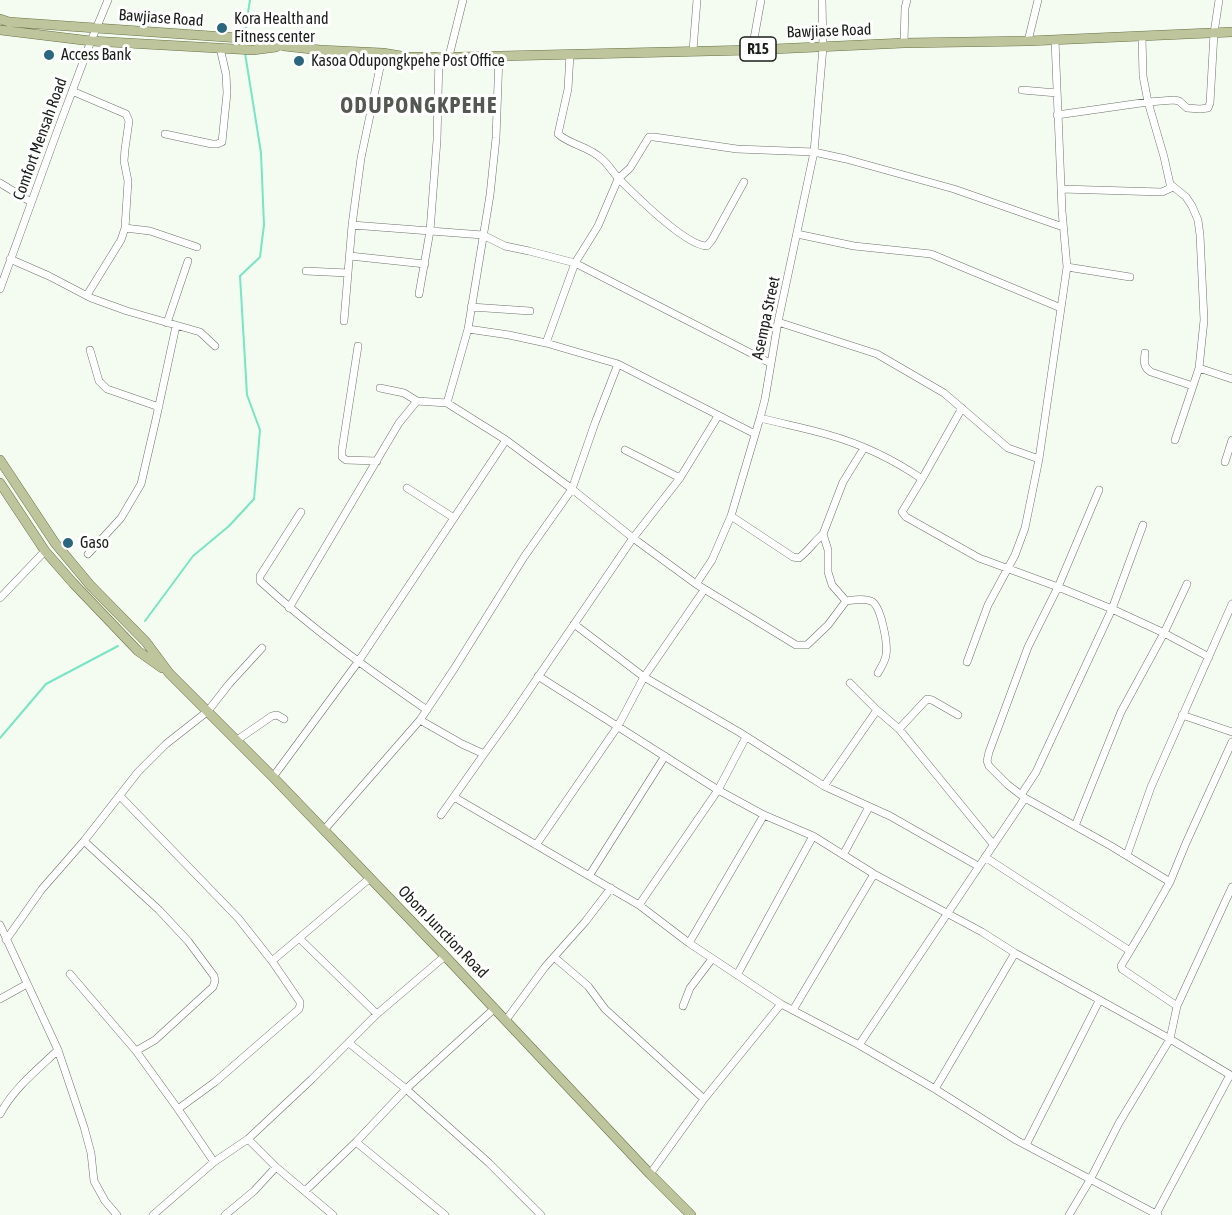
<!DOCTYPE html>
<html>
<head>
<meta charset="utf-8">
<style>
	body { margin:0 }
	canvas { display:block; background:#f4fbf1 }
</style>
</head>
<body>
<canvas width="1232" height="1215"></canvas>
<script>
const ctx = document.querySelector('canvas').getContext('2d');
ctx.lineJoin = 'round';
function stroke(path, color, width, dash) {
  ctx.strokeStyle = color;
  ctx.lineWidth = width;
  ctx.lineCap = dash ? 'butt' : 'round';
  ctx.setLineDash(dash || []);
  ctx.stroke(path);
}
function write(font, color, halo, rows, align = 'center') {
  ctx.font = font + ' "Asap Condensed",sans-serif';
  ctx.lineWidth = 6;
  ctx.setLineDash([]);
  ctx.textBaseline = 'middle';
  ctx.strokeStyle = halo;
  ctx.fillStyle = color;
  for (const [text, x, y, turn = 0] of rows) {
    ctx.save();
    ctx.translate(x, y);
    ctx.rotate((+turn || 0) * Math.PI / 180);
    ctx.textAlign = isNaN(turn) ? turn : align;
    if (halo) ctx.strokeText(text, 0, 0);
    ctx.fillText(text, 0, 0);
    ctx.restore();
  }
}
stroke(new Path2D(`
	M245 36 246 25 250 0
	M145 621 193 556 229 526 254 499 260 430 247 395 240 276 260 257 264 225 261 153 245 53
	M0 738 46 684 118 646`), '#78e6c5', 2);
const minor = new Path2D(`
	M1142 36 1143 76 1148 102 1164 157 1170 184 1186 197 1192 206 1198 220 1200 235 1204 320 1199 368 1175 440
	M1028 41 1038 0
	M904 43 905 8 907 0
	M693 50 697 0
	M752 50 761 0
	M570 54 568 89 558 134C570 145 589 146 602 159 609 165 613 173 620 180 636 196 686 246 707 246L712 240 744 182
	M449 56 463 0
	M1022 90 1057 93
	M72 91 126 114 129 121 125 149 124 161 128 181 125 228 121 240 87 295
	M1057 115 1148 102 1174 100 1179 101 1187 108 1200 109 1208 108 1210 103 1214 33 1219 0
	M165 134 212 144H217L222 142 227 93 226 74 220 48
	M0 183 31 202
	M1061 189 1162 192 1173 187
	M352 225 483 235 505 246 529 251 575 263 770 363
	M125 228 150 231 197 247
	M797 234 854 246 931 254 1061 308
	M350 256 425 264
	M10 259 49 276 91 298 127 311 200 332 215 346
	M1067 267 1130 277
	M306 271 348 273 352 225 361 158 383 53
	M0 289 58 129 91 41 108 0
	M419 294 430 231 437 140 439 56
	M471 307 530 311
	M344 321 348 273
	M778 322 877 354 944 393 1008 448 1039 459
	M167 323 188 261
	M468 329 509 335 546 343 618 364 755 434
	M546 343 575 263 598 226 618 179 630 168 649 137H654L737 149 814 152 846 159 954 189 1063 227
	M358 346 342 450V457L346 460 377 461
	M90 350 99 381 107 389 159 407
	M1145 353C1144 362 1143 367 1151 372L1193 386
	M1199 368 1232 379
	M380 388 404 393 417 401
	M447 403 468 329 490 195 496 138 499 56
	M760 418C783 424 806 428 829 435 861 444 894 460 922 479L902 512 906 517 979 558 1058 587 1112 609 1164 633 1209 657
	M625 450 680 478
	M1225 462 1232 440
	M922 479 962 408
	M407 488 454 518
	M1099 490 1058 587 1028 647 989 752 987 761 989 766 1008 785 1025 798 1111 846 1170 882
	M301 512 260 576V581C312 629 369 670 427 710
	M731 516 793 557 799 558C808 551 815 541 823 534
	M88 554 121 518 141 484 156 419 176 326
	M696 584 712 560 731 516 760 418 765 399 778 322 814 152 823 47 822 0
	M0 598 45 551
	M846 601 832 585 828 572V550L823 534 843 482 864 448
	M289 608 399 423 417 401 447 403 506 440 572 489 633 538 696 584 796 645H807L828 625 846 601C854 600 863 598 871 601 881 605 888 644 886 655 885 662 881 667 878 673
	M574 624 644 677 739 732 802 772 824 786 890 816 978 866
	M967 662 988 605 1015 555 1025 528 1039 459 1061 308 1067 267 1062 211 1055 40
	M538 676 718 790 764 815 813 836 874 874 982 932 1015 953 1170 1039 1232 1076
	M850 683 877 710 899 729 993 844
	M1182 715 1232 732
	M420 720 462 744 484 754 510 718 633 538 680 478 718 416
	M899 729 927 699 932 700 958 715
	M237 740 272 716 277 715 284 719
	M273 777 358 662 506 440
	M824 786 877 710
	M1021 795 1036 772 1112 609 1143 525
	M120 796 238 918 272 961 300 1002V1005L299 1009 215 1082 178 1109
	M454 797 639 905 689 943 781 1004 859 1045 935 1089 1016 1140 1158 1215
	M441 815 484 754
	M1075 826 1121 712 1164 633 1187 584
	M324 830 420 720 454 669 524 557 572 489 595 423 618 364
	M84 841 159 910 188 941 214 976 215 981 213 987 155 1040 136 1051
	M536 845 618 726 644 677 704 590
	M843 855 869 807
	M1127 855 1151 787 1232 604
	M985 857 1130 951
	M589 876 665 756
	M639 905 718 790 746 737
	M0 925 58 1050 84 1127 91 1153 94 1181 105 1201 117 1215
	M299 938 377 1014
	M6 940 42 889 84 841 138 772 166 744 208 711 229 684 262 648
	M689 943 764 815
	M554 957 588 986 605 1009 704 1099
	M272 961 370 878
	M70 974 136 1051 178 1109 214 1162
	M737 975 813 836
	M0 999 27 984
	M683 1006 690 988 712 959
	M1177 1006 1122 969 1121 966 1145 926 1170 882 1186 843 1232 742
	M793 1010 874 874
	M506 1020 545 967 585 922 611 888
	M349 1043 406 1089 489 1163 541 1215
	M859 1045 1025 798
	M935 1089 1015 953
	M0 1114C14 1088 37 1070 58 1050
	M248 1139 276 1167 333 1215
	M356 1142 445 1215
	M1026 1145 1099 1001
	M650 1174 704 1099 781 1004
	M305 1191 356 1142 406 1089 495 1008
	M1156 1214 1230 1075
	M153 1215 214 1162 248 1139 312 1079 377 1014 445 956
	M225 1215 254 1191 276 1167
	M1069 1215 1090 1180 1119 1123 1170 1039 1177 1006 1232 887`);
const major = new Path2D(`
	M0 19 9 22 254 39 284 46 320 50 383 53 407 57H459L752 50 904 43 1028 41 1232 32
	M0 30 91 41 253 50 276 47
	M0 460 55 543 90 585 146 642 169 673 273 777 445 956 650 1174 691 1215
	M0 483 45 551 73 583 138 651 162 668`);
stroke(minor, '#6d736b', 8);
stroke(major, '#697144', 10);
stroke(minor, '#fff', 7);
stroke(major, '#bec59d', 9);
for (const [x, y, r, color] of [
	[222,28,6,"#2a667e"],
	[49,55,6,"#2a667e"],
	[299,61,6,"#2a667e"],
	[68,543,6,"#2a667e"]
]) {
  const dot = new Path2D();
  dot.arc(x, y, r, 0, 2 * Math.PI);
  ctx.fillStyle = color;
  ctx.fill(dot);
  stroke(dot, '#fff', 2);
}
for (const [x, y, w] of [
	[758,49,36]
]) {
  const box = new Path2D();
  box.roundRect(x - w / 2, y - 12, w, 24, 4.5);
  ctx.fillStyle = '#fff';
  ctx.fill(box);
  stroke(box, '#1b1e1a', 1.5);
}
write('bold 15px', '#1b1e1a', null, [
	["R15",758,49]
]);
write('16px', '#1b1e1a', '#fff', [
	["Bawjiase Road",161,18,4],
	["Bawjiase Road",829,31,-2],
	["Comfort Mensah Road",40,139,-70],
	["Asempa Street",766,318,-78],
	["Obom Junction Road",443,932,46]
]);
write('16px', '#1b1e1a', '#fff', [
	["Kora Health and",234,19],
	["Fitness center",234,37],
	["Access Bank",61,55],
	["Kasoa Odupongkpehe Post Office",311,61],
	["Gaso",80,543]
], 'left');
ctx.letterSpacing = '1.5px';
write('bold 22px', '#535951', '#fff', [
	["ODUPONGKPEHE",419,106]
]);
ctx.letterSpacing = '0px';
</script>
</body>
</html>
